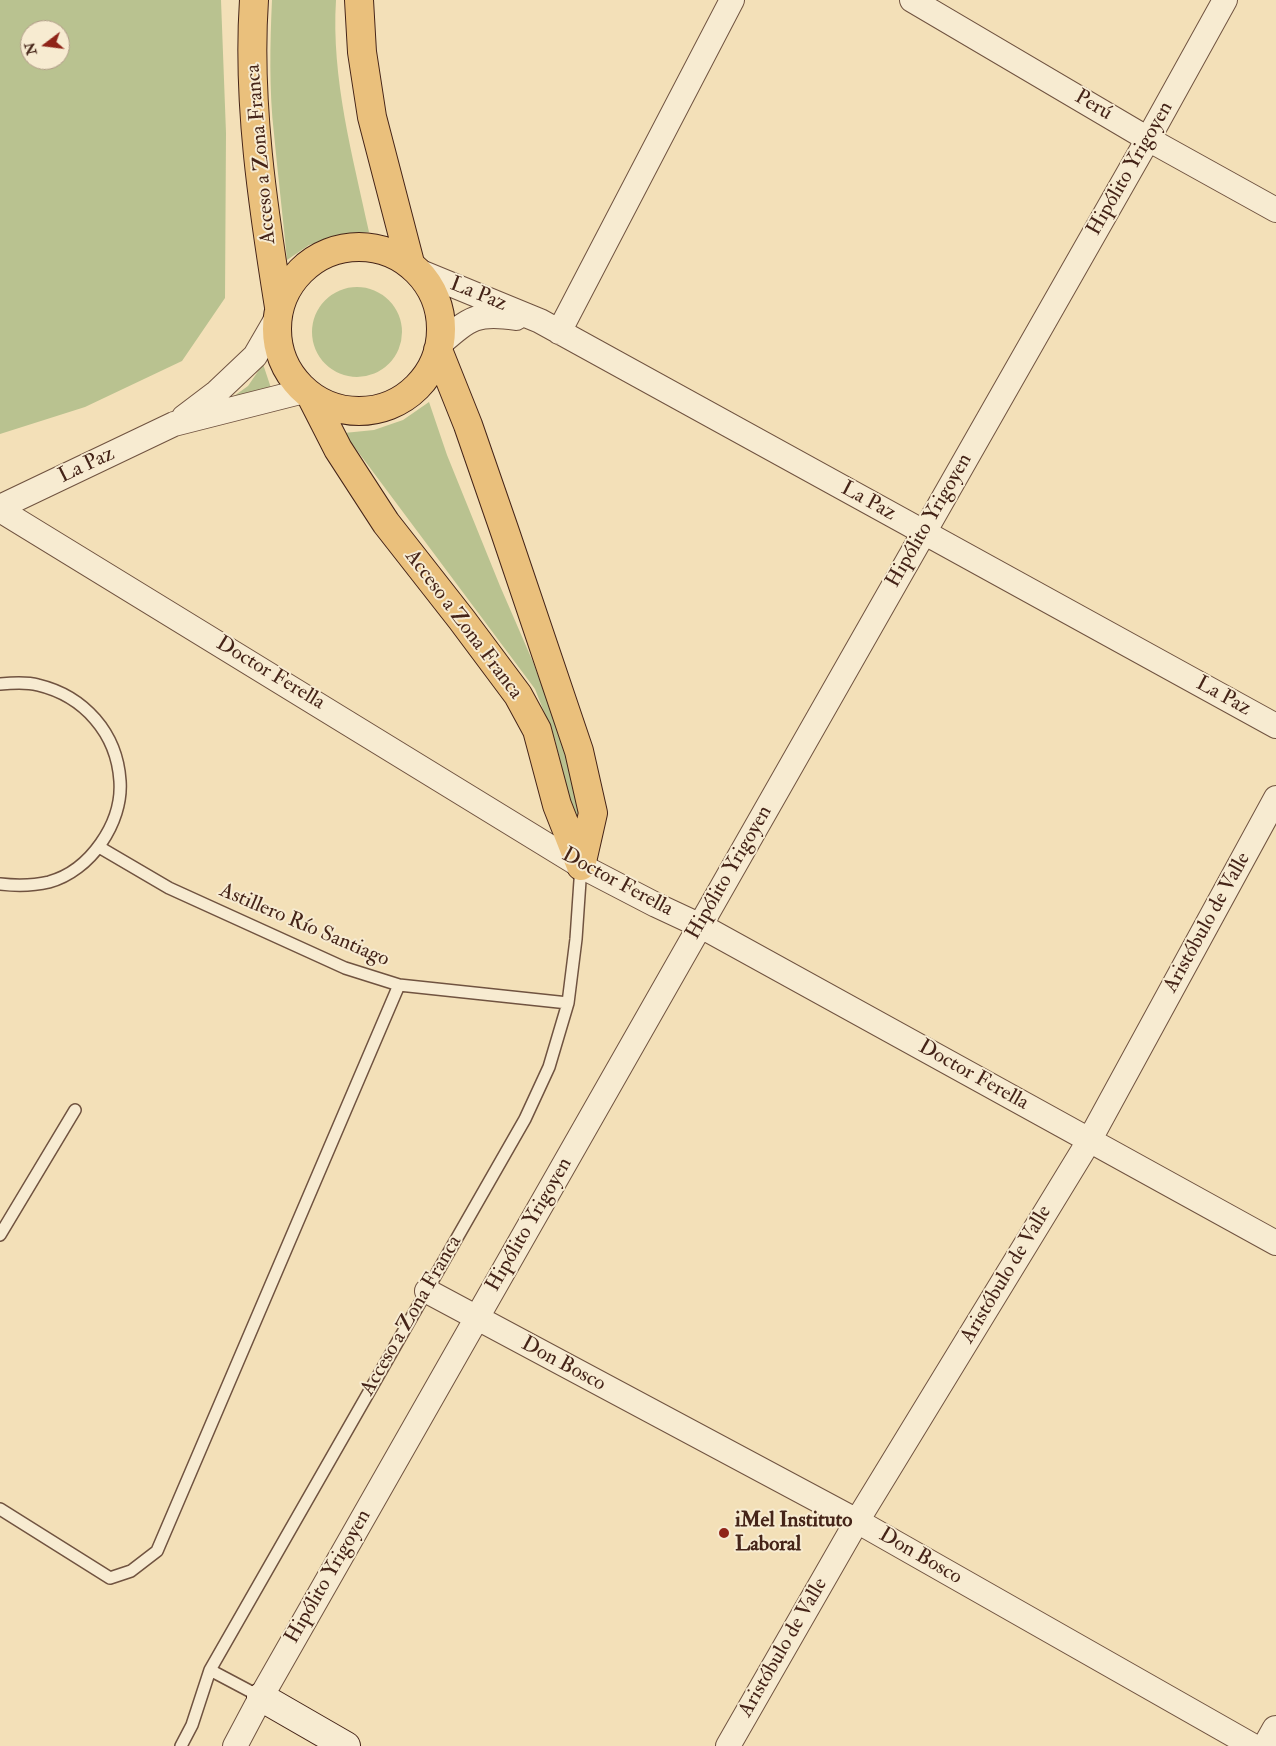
<!DOCTYPE html>
<html>
<head>
<meta charset="utf-8">
<style>
	body { margin:0 }
	#map { position:relative; width:1276px; height:1746px; overflow:hidden; background:#f3e0b8; font-family:"IM FELL Double Pica",serif }
	canvas { display:block }
	.north { position:absolute; left:20px; top:20px; width:50px; height:50px; box-sizing:border-box; background:#f7ebd1; border:1px solid #b09b87; border-radius:50%; rotate:255deg; font-size:14px; font-weight:700; line-height:20px; text-align:center; color:#452418 }
	.north::after { content:''; display:block; margin:auto; width:18px; height:22px; background:#8f2418; clip-path:polygon(50% 0,100% 100%,50% 72%,0 100%) }
</style>
</head>
<body>
<div id="map">
<canvas width="1276" height="1746"></canvas>
<div class="north">N</div>
</div>
<script>
const ctx = document.querySelector('canvas').getContext('2d');
ctx.lineJoin = 'round';
function fillPath(path, color) {
  ctx.fillStyle = color;
  ctx.fill(path, 'evenodd');
}
function stroke(path, color, width, dash) {
  ctx.strokeStyle = color;
  ctx.lineWidth = width;
  ctx.lineCap = dash ? 'butt' : 'round';
  ctx.setLineDash(dash || []);
  ctx.stroke(path);
}
function write(font, color, halo, rows, align = 'center') {
  ctx.font = font + ' "IM FELL Double Pica",serif';
  ctx.lineWidth = 4;
  ctx.setLineDash([]);
  ctx.textBaseline = 'middle';
  ctx.strokeStyle = halo;
  ctx.fillStyle = color;
  for (const [text, x, y, turn = 0] of rows) {
    ctx.save();
    ctx.translate(x, y);
    ctx.rotate((+turn || 0) * Math.PI / 180);
    ctx.textAlign = isNaN(turn) ? turn : align;
    if (halo) ctx.strokeText(text, 0, 0);
    ctx.fillText(text, 0, 0);
    ctx.restore();
  }
}
fillPath(new Path2D(`
	M0 0H221L226 133 225 298 182 361 85 407 0 434ZM30 30H60V60H30Z
	M272 0H336C331 78 353 157 369 232L345 235 309 245 287 260C283 218 278 176 274 134 269 90 270 44 272 0Z
	M312 332a45 45 0 1 1 90 0a45 45 0 1 1-90 0Z
	M263 364 272 391 220 406 248 386Z
	M429 402 447 455 500 586 533 662 562 741 580 800 578 832 555 740 535 689 344 433 374 430 403 420Z`), '#b9c290');
const service = new Path2D(`
	M0 684C11 683 27 682 38 685 84 696 117 733 120 781 123 823 90 871 49 882 32 886 17 886 0 884
	M99 847 169 888 345 968 399 985 568 1003
	M0 1235 75 1110
	M0 1509 110 1578 131 1571 157 1551 399 985
	M210 1670 261 1697
	M181 1746 192 1725 210 1670 525 1119 549 1067 568 1003 576 939 581 866`);
const minor = new Path2D(`
	M912 0 1148 139 1276 210
	M416 270 540 321 1276 726
	M559 332 732 0
	M441 343C470 318 477 312 516 318
	M184 417 217 392 255 356 277 318
	M0 507 174 424 304 391
	M0 510 581 866 656 905 701 926 1276 1243
	M427 1291 857 1521 1253 1746
	M235 1746 261 1697 1148 139 1225 0
	M728 1746 857 1521 1089 1141 1276 798`);
const tertiary = new Path2D(`
	M1267 1746 1276 1730`);
const secondary = new Path2D(`
	M261 1697 346 1746`);
const primary = new Path2D(`
	M254 0C247 101 263 207 279 307
	M359 0 362 52 372 117 410 263
	M277 329a82 82 0 1 1 164 0a82 82 0 1 1-164 0Z
	M438 350 468 425 505 532 579 751 593 813 581 866
	M312 398 338 449 386 523 462 620 518 695 537 730 557 805 581 866`);
stroke(service, '#705340', 14);
stroke(minor, '#705340', 26);
stroke(tertiary, '#705340', 30);
stroke(secondary, '#452418', 30);
stroke(primary, '#452418', 30);
stroke(service, '#f7ebd1', 11);
stroke(minor, '#f7ebd1', 24);
stroke(tertiary, '#f7ebd1', 28);
stroke(secondary, '#f7ebd1', 28);
stroke(primary, '#eac07c', 28);
for (const [x, y, r, color] of [
	[724,1533,6,"#8f2418"]
]) {
  const dot = new Path2D();
  dot.arc(x, y, r, 0, 2 * Math.PI);
  ctx.fillStyle = color;
  ctx.fill(dot);
  stroke(dot, '#f7ebd1', 2);
}
write('21px', '#452418', '#f7ebd1', [
	["Perú",1093,106,30],
	["Acceso a Zona Franca",262,154,-95],
	["Hipólito Yrigoyen",1131,169,-60],
	["La Paz",478,295,22],
	["La Paz",87,466,-25],
	["La Paz",868,502,29],
	["Hipólito Yrigoyen",930,521,-60],
	["Acceso a Zona Franca",463,625,53],
	["Doctor Ferella",270,674,31],
	["La Paz",1223,697,29],
	["Hipólito Yrigoyen",730,873,-60],
	["Doctor Ferella",617,883,28],
	["Aristóbulo de Valle",1208,923,-61],
	["Astillero Río Santiago",304,926,23],
	["Doctor Ferella",973,1076,29],
	["Hipólito Yrigoyen",530,1225,-60],
	["Aristóbulo de Valle",1007,1275,-59],
	["Acceso a Zona Franca",412,1316,-60],
	["Don Bosco",563,1365,28],
	["Don Bosco",920,1557,30],
	["Hipólito Yrigoyen",329,1577,-60],
	["Aristóbulo de Valle",784,1648,-60]
]);
write('bold 21px', '#452418', '#f7ebd1', [
	["iMel Instituto",735,1521],
	["Laboral",735,1545]
], 'left');
</script>
</body>
</html>
